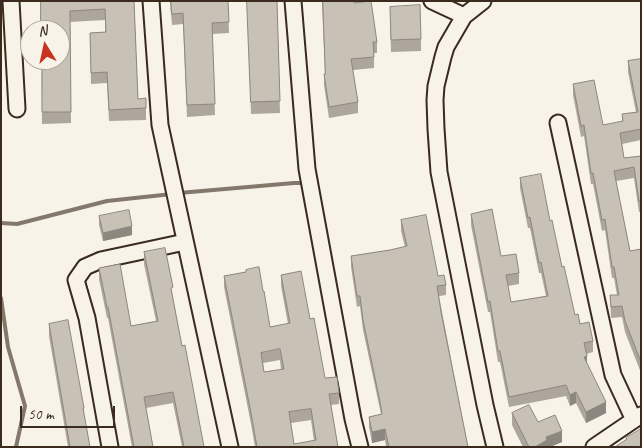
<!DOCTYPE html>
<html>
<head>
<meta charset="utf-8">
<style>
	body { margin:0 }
	#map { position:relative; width:642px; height:448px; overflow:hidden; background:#f7f3e8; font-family:Caveat,sans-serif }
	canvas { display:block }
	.frame { position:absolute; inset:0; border:2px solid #3b2a1e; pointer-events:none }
	.north { position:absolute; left:20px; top:20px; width:50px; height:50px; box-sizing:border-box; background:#f7f3e8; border:1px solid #aca397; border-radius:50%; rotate:350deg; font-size:14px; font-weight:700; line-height:20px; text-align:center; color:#3b2a1e }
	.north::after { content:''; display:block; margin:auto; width:18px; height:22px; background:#c8321e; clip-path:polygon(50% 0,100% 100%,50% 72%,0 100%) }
	.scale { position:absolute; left:20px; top:406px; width:95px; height:22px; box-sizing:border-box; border:2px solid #3b2a1e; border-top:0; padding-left:6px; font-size:15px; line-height:18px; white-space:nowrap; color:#3b2a1e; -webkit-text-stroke:4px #f7f3e8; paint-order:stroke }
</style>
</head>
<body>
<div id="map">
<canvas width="642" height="448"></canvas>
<div class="frame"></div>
<div class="north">N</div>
<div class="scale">50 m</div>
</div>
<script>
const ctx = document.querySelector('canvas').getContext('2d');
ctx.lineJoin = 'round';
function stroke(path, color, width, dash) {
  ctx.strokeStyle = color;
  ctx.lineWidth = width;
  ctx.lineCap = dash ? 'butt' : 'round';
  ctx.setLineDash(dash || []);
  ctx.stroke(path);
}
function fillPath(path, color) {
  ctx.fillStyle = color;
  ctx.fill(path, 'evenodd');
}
stroke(new Path2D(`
	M179 193 294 183H306
	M1 223 17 224 107 201 172 194
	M1 298 8 347 25 406 16 447`), '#84786c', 4);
const minor = new Path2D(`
	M11 1 17 109
	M151 1 160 125 230 447
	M293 1 307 169 353 419 360 447
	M432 1 464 16
	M483 1 464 16 446 47 443 57 436 86 435 100 436 129 439 172 485 405 495 447
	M558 123 613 375 634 420
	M110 447 87 318 76 280 85 267 101 260 185 242
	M594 447 641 415`);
stroke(minor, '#3b2a1e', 19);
stroke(minor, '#f7f3e8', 15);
fillPath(new Path2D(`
	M41 1H134L138 99 146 108V120L109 121 107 83 91 84 90 33 105 32V20L70 22 71 123 42 124Z
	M170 1H228L229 33 212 34 215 115 187 117 183 24 172 25Z
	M247 1H277L280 113 251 114Z
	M322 1 354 3 377 42V53H374V68L353 70 358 102V113L329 118 324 85V74H325Z
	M390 19 421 39V51L391 52Z
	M641 59V140L622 144 624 158 641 156V212H639L634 178 616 181 630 251 641 249V373L625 332 622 317 611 318 610 295H617L614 278H612L605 230 602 231 593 184H591L584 136 581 137 573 95V84L603 125 622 122V114L636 112 628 72V61Z
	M520 178 550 221 575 315 580 324 593 341V352L586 354 587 363 606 413 586 423 576 403 570 406 566 396 509 407 500 362H498L490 312H488L471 225V214L501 256 519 273V284L508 286 511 302 546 296 541 273H539L530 228H528L520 188Z
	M99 216 132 235 103 241 99 225Z
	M401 220 438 276 446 285V295L439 296 468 447H386L385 440 372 443 369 427V417L381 414 363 330 360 306 357 307 351 267V256L390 250 405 247 401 231Z
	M144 252 173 298 182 346 204 447H182L173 403 146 408 153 447H132L108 318H107L99 279V268L131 326 156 321 144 264Z
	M246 270 270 327 288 324 281 286V275L310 319 325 378 339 393V404L331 405 338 447H255L251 424 224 287V276L246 272ZM280 360 281 370 264 372 263 363ZM311 420 314 441 294 444 291 423Z
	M49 324 84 408V415L90 447H68L49 336Z
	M512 413 538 422 562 442 550 447H523L512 425Z`), '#aca69d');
fillPath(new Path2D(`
	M132 226V235L103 241V233Z
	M587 356V367L584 357Z
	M576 392V403L570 406V395Z
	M606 402V413L586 423V412Z
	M385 429V440L372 443V432Z
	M562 431V442L550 447H535L546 437Z`), '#8c877f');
const building = new Path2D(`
	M41 1H134L138 99 146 98V108L109 110 107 72 91 73 90 33 106 32 105 9 70 11 71 112H42V60H60V30H41Z
	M171 1H228L229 22 212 23 215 104 187 105 183 13 172 14Z
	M247 1H277L280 101 251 102Z
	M323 1H354V3L371 1 377 42H373L374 57 351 59 358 102 329 107 324 74H325Z
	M420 5 421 39 391 40 390 7Z
	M641 59V129L620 133 624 158 641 156V201H639L634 167 614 171 630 251 641 249V362L625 321 622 306 611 307 610 295H619L614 267H612L605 219 602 220 593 173H591L584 125 581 126 573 84 594 80 603 125 623 121 622 114 638 112 628 61Z
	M541 174 550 221 552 220 562 267 564 266 575 315 578 314 580 324 589 322 593 341 584 343 587 356 584 357 606 402 586 412 576 392 570 395 566 385 509 397 500 351H498L490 301 488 302 471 214 492 209 501 256 516 254 519 273 506 275 511 302 548 296 541 262 539 263 530 217 528 218 520 178Z
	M129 210 132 226 103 233 99 216Z
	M426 215 438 276 444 275 446 285 437 286 441 312 468 447H389L385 429 372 432 369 417 382 414 380 402 363 320 360 296H357L351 256 390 250 407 246 401 220Z
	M165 248 173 287 171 288 176 315 182 346 185 345 204 447H184L173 392 144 397 153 447H134L108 307H107L99 268 120 264 131 326 158 321 144 252Z
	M259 267 263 291H264L270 327 290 323 281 275 301 271 310 319 314 318 325 378 337 377 339 393 329 394 338 447H257L251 413 224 276 246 272V270ZM280 349 284 369 264 372 261 353ZM311 409 316 440 294 444 289 412Z
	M68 320 84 408H83L90 447H70L49 324Z
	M529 405 538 422 555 415 562 431 546 437 547 440 535 447H529L512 413Z
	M641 429V447H615L627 439 626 438Z`);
fillPath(building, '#c8c1b6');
stroke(building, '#8c877f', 1);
</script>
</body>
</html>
